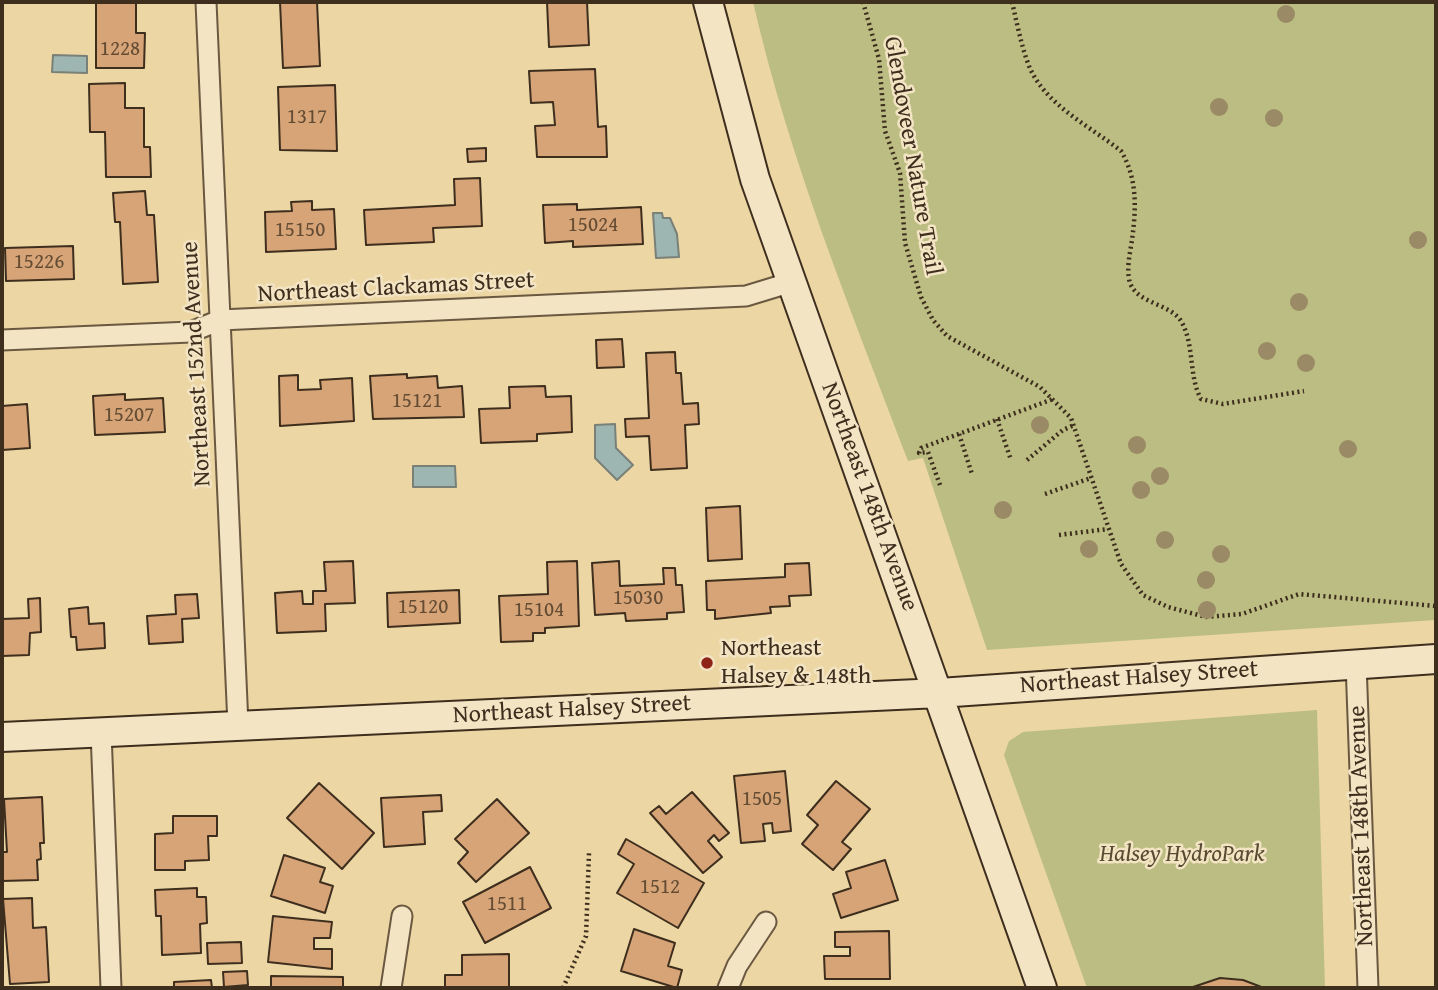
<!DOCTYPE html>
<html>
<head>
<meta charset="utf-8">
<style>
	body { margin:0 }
	#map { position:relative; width:1438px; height:990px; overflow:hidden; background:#ecd6a4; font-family:"Gentium Book Plus",serif }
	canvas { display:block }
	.frame { position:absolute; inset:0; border:4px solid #3e2e1e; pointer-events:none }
</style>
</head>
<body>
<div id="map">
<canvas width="1438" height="990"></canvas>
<div class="frame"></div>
</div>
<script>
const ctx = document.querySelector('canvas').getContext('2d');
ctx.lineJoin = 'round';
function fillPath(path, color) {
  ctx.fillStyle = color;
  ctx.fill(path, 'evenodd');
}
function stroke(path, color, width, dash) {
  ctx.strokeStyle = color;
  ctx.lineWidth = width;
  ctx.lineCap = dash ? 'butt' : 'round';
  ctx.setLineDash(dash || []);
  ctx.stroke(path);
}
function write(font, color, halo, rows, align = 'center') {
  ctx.font = font + ' "Gentium Book Plus",serif';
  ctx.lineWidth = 5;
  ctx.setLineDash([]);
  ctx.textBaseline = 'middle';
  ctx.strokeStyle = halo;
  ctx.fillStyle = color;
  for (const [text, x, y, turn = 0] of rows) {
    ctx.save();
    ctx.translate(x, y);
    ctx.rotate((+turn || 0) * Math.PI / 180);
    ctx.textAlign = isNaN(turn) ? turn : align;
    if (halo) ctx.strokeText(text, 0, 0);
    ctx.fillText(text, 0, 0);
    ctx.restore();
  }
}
fillPath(new Path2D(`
	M753 2H1436V620L987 650 923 458 908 461C850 308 790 162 753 2Z
	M1317 710 1325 988H1087L1004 755 1009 741 1023 732Z`), '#bcbd83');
const water = new Path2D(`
	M53 55 87 56V73L52 72Z
	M653 213H662L663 218H670L677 234 679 257 656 258Z
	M615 424 616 448 633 465 617 480 595 458V425Z
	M413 466H455L456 487H413Z`);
fillPath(water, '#9eb6b2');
stroke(water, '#788077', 2);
const building = new Path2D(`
	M96 2H136V33H145L144 68H96Z
	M280 2H317L320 66 283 68Z
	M547 2H587L589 45 549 47Z
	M595 69 598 127 606 126 607 157H537L535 126 555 125 553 102 531 103 529 71Z
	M125 83V108H144V147H150L151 177H106L105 132H90L89 84Z
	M335 85 337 151 280 150 278 87Z
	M486 148V161L468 162 467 149Z
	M480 178 482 226 433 228 434 242 366 245 364 210 455 205 454 179Z
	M145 191 147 215H154L158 282 123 284 120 222H115L113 193Z
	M312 201V210L334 209 336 249 266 252 265 212 292 211 291 202Z
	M577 204V210L641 207 643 244 573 247V241L545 243 543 205Z
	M73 246 74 279 6 281 5 248Z
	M622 339 624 367 597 368 596 340Z
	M675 352 676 373H681L683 404 698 403 699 424 685 425 687 468 651 470 649 436 626 437 625 419 649 418 646 353Z
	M407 374V378L437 376 438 388 462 386 464 417 373 419 370 376Z
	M298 375V390L321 389 320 380 352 378 354 421 280 426 279 376Z
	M545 386 546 397 571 396 572 432 537 434V441L481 443 479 409 510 408 509 387Z
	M125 394V400L163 398 165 432 95 435 93 396Z
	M27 404 30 448 2 450V406Z
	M740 506 742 559 708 561 706 508Z
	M353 561 355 603 325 604 326 631 277 633 275 593 302 591 303 604H313V591H326L324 562Z
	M577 561 579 626 545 628V633H533V641L501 642 499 596 548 594 547 562Z
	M619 561 620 586 664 584 663 568H675L676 585H682L684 612 667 613V619L626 621 625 613 595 615 592 563Z
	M809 563 811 595 789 596 790 606 770 607 771 613 715 619V610H707L706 581 785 577V564Z
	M459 590 460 623 388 627 387 593Z
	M197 594 199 618 182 619 183 642 149 644 147 616 176 614 175 595Z
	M40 598 41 632 30 633 29 655 2 656V619L29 618 28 599Z
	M88 607 89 624 104 623 105 648 77 650 76 637H71L69 609Z
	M785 771 791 831 773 833 772 823 763 824 765 841 741 843 734 776Z
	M836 781 870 809 842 842 851 849 833 870 802 844 818 825 807 815Z
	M319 783 374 833 342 869 287 818Z
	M692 792 729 833 719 841 714 835 708 841 722 857 703 873 650 813 659 806 666 814Z
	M441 795 442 811 423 812 425 844 384 847 381 798Z
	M42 797 44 843H40L41 859 37 860 38 880 2 881V852H7L4 799Z
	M497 799 529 833 476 882 458 863 468 852 455 839Z
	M173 816H217V836H208L209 860 185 861V870H155V834L173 833Z
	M626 839 704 883 678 928 617 893 634 864 618 854Z
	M284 855 325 868 320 882 333 886 325 913 271 896Z
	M885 860 898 900 841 918 833 894 851 888 846 872Z
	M530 867 551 908 485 943 463 902Z
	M197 888V897H206L207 923 200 924 201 953 162 955 161 916H156L155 890Z
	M32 898 33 928 46 927 49 982 10 984 3 899Z
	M273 916 332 922 330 938H314V949H332V969L268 962Z
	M634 929 675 943 668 966 682 970 677 988 621 971Z
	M889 931 890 979H825L824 956H850V947H835V932Z
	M241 942 242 963 208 964 207 943Z
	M509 954V988H445V975H462V955Z
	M247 971 248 985 224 987 223 972Z
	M271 976 343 977V988H271Z
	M1220 978 1243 980 1264 988H1190Z
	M211 980 212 988H174V982Z`);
fillPath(building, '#d6a476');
stroke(building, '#3e2e1e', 2);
const street = new Path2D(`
	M206 2 238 725
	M2 340 191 332 220 320 746 296 792 282
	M1356 663 1368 988
	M101 732 111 988
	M391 988 402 916
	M728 988 737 966 766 922`);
const secondary = new Path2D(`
	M708 2 755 179 1042 988
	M2 737 939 693 1436 659`);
stroke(street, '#6a5840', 23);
stroke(secondary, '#3e2e1e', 32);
stroke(new Path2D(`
	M863 2 879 59 885 131 900 173 905 243 921 297 933 320 947 336 1040 387 1071 418 1121 564 1143 595 1168 607 1206 617 1242 614 1299 594 1436 606
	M1012 2C1017 23 1021 45 1029 66 1045 105 1090 126 1121 151 1138 179 1136 210 1132 240 1130 253 1126 270 1130 283 1138 304 1169 303 1181 321 1195 345 1188 375 1201 399L1223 404 1304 391
	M997 419 1011 460
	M959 434 972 474
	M1027 460 1063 430 1074 425
	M940 485 928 452 919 453 921 448 1053 399
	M1045 494 1091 478
	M1059 535 1108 529
	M563 988 586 936 589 853`), '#3e2e1e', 4.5, [2, 3.5]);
stroke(street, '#f3e4c4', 19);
stroke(secondary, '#f3e4c4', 28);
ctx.fillStyle = '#9a8a65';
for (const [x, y] of [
	[1286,14],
	[1219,107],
	[1274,118],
	[1418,240],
	[1299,302],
	[1267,351],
	[1306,363],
	[1040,425],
	[1137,445],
	[1348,449],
	[1160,476],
	[1141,490],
	[1003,510],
	[1165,540],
	[1089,549],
	[1221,554],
	[1206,580],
	[1207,610]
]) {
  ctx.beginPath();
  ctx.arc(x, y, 9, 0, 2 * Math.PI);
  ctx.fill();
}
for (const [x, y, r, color] of [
	[707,663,7,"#8f2418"]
]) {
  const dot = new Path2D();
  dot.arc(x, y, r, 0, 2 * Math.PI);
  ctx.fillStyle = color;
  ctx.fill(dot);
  stroke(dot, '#f3e4c4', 2.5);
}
write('21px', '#644c34', null, [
	["1228",120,50],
	["1317",307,118],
	["15024",593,226],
	["15150",300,231],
	["15226",39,263],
	["15121",417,402],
	["15207",129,416],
	["15030",638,599],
	["15120",423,608],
	["15104",539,611],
	["1505",762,800],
	["1512",660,888],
	["1511",507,905]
]);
write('24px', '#3e2e1e', '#f3e4c4', [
	["Glendoveer Nature Trail",912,156,80],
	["Northeast Clackamas Street",396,288,-3],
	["Northeast 152nd Avenue",197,364,-93],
	["Northeast 148th Avenue",869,497,70],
	["Northeast Halsey Street",1139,678,-4],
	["Northeast Halsey Street",572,710,-3],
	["Northeast 148th Avenue",1362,826,-92]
]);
write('24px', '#3e2e1e', '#f3e4c4', [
	["Northeast",721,649],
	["Halsey & 148th",721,677]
], 'left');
write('italic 24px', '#574b32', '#f3e4c4', [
	["Halsey HydroPark",1182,855]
]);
</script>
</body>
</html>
